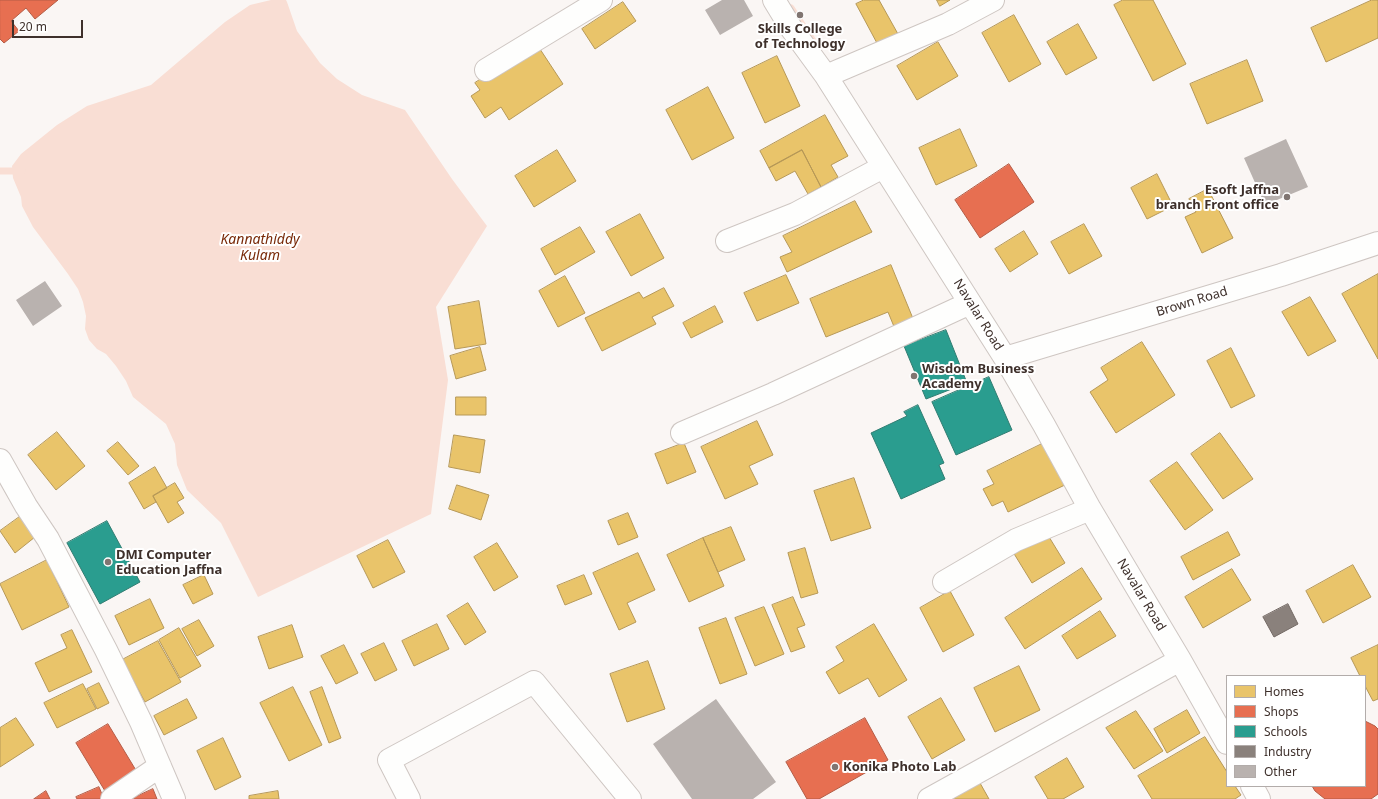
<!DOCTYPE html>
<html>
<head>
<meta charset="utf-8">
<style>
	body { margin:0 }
	#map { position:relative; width:1378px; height:799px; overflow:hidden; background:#faf6f4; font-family:"Noto Sans",sans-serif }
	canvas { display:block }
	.legend { position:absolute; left:1226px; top:675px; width:140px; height:112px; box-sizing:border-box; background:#fff; border:1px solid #b2acaa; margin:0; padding:5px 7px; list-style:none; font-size:12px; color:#3e302b }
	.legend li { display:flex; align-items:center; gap:8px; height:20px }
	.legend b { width:20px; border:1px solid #b2acaa }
	.scale { position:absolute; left:12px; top:20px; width:71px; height:18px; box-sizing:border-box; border:2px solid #3e302b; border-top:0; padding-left:5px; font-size:12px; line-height:14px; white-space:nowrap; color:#3e302b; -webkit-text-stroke:3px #fff; paint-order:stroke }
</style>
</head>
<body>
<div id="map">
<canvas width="1378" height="799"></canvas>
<ul class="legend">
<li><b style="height:11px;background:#e9c46a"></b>Homes</li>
<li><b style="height:11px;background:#e76f51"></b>Shops</li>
<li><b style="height:11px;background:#2a9d8f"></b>Schools</li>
<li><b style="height:11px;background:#8a817c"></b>Industry</li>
<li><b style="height:11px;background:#b9b2af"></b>Other</li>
</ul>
<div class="scale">20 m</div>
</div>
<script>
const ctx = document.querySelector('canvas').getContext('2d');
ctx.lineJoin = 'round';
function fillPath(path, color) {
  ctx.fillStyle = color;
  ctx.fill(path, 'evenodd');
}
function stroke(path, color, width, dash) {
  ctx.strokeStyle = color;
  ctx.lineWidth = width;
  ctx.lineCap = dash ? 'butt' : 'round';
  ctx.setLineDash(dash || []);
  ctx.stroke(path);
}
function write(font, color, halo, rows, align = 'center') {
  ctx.font = font + ' "Noto Sans",sans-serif';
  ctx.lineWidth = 4;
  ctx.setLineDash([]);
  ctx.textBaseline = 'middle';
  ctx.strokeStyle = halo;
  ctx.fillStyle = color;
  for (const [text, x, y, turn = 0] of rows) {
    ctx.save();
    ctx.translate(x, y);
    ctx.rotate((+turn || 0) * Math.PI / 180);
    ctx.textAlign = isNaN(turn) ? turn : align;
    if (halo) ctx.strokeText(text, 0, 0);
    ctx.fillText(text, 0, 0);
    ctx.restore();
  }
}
fillPath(new Path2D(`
	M271 0H286L287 2 297 31 320 63 337 79 362 95 405 110 452 179 487 226 436 307 448 380 431 514 258 597 221 523 187 490 177 465 175 444 166 424 133 397 126 381 116 366 106 354 97 349 89 340 85 329 86 316 83 302 78 289 68 274 33 227 22 206 21 197 13 178 12 166 21 154 57 125 87 106 151 85 225 22 250 5Z`), '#f9ded4');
const homes = new Path2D(`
	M864 0H879L898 34 878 45 856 4Z
	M937 0H950L940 6Z
	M1123 0H1153L1186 64 1153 81 1114 5Z
	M1372 0H1378V38L1326 62 1311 28Z
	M623 2 636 21 595 49 582 29Z
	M1014 15 1041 64 1009 82 982 33Z
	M1078 24 1097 58 1066 75 1047 42Z
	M938 42 958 76 917 100 897 66Z
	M536 43 563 84 509 120 501 107 485 118 471 96 480 90 475 83Z
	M777 56 800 106 765 123 742 73Z
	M1247 60 1263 101 1207 124 1190 84Z
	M708 87 734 138 692 160 666 110Z
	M825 115 848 156 831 165 838 177 821 187 802 150 769 168 760 151Z
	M960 129 977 166 936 185 919 148Z
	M557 150 576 181 534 207 515 176Z
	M802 150 821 187 808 194 795 171 776 181 769 168Z
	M1157 174 1173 206 1147 219 1131 188Z
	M1208 189 1233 238 1202 253 1185 217 1196 212 1189 199Z
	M855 201 872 232 787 272 780 257 792 252 783 236Z
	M640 214 664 258 631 276 606 232Z
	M1084 224 1102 256 1069 274 1051 242Z
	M580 227 595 252 555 275 541 249Z
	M1024 231 1038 254 1010 272 995 249Z
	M891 265 914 321 895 329 888 312 826 337 810 299Z
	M1378 274V359L1342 294Z
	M786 275 799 303 757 321 744 293Z
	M565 276 585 313 558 327 539 291Z
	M664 288 674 306 652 317 656 324 602 351 585 318 639 292 643 298Z
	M1310 297 1336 341 1308 356 1282 312Z
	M479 301 486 344 455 349 448 307Z
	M715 306 723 322 691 338 683 323Z
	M1142 342 1175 395 1116 433 1090 392 1108 380 1101 368Z
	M480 347 486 370 456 379 450 356Z
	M1231 348 1255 396 1231 408 1207 361Z
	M456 397H486V415H456Z
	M757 421 773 455 749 466 758 484 725 499 701 447Z
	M57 432 85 466 56 490 28 455Z
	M1220 433 1253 479 1223 499 1191 454Z
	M454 435 485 440 480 473 449 467Z
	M118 442 139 466 128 475 107 451Z
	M1046 442 1067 484 1008 512 1003 501 992 506 983 489 994 484 987 471Z
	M684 443 696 472 667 484 655 454Z
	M1177 462 1213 510 1185 530 1150 481Z
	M155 467 167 488 153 496 156 502 144 509 129 483Z
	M854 478 871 528 831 541 814 491Z
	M175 483 184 498 177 502 184 513 168 523 153 496Z
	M457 485 489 495 481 520 449 509Z
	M25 513 40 533 15 553 0 531Z
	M628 513 638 537 618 545 608 521Z
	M731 527 745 560 718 572 703 538Z
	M1046 532 1065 563 1032 583 1013 552Z
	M1228 532 1240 555 1193 580 1181 557Z
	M703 538 724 586 689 602 667 555Z
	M388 540 405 572 373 588 357 556Z
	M497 543 518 577 494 591 474 557Z
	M805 548 818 593 801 598 788 553Z
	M638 553 655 590 627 603 636 622 619 630 593 573Z
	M47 560 69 607 22 630 0 584Z
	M1353 565 1371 597 1323 623 1306 591Z
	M1082 568 1102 599 1025 649 1005 618Z
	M1232 569 1251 600 1203 628 1185 597Z
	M204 575 213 594 193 604 183 585Z
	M584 575 592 594 565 605 557 586Z
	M950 591 974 635 943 652 920 608Z
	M793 597 805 625 797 628 805 647 791 652 772 605Z
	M150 599 164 628 129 645 115 616Z
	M468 603 486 632 465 645 447 616Z
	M764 607 784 654 755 666 735 618Z
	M1100 611 1116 636 1077 659 1062 636Z
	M726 618 747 674 720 684 699 628Z
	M199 620 214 646 197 656 182 629Z
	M437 624 449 649 414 666 402 641Z
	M874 624 907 680 879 697 868 678 839 694 826 672 844 661 836 647Z
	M292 625 303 657 269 669 258 637Z
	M179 628 201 666 180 678 159 640Z
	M72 630 92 672 49 692 35 663 67 648 61 635Z
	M158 641 181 682 145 702 122 660Z
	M384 643 397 670 375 681 361 654Z
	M344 645 358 673 336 684 321 656Z
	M1378 645V699L1373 701 1365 686V676H1360L1351 658Z
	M648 661 665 709 627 722 610 674Z
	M1019 666 1040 710 995 732 974 688Z
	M99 683 109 703 97 709 87 689Z
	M83 684 96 709 57 728 44 703Z
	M293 687 322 745 289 761 260 703Z
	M322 687 341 738 329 743 310 692Z
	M941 698 965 740 932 759 908 717Z
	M187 699 197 718 164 735 154 716Z
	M1187 710 1200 733 1167 753 1154 729Z
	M1136 711 1163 751 1134 769 1106 728Z
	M16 718 34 745 0 767V728Z
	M1205 737 1227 772V786H1235L1241 795 1235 799H1152L1138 776Z
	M223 738 241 777 215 790 197 751Z
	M1067 758 1084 787 1063 799H1048L1035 777Z
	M980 783 989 799H951Z
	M278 791 279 799H249V796Z`);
fillPath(homes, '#e9c46a');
stroke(homes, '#b69857', 1);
const shops = new Path2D(`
	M0 0H58L35 19 26 8 11 21 19 31 4 43 0 39Z
	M1009 164 1034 202 980 238 955 200Z
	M865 718 888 760 819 799H807L786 762Z
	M1365 721 1375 726 1378 729V794L1371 799H1325L1315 791 1312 786H1365Z
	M108 724 137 772 105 791 76 743Z
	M99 787 104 799H77L76 797Z
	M153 789 157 799H131Z
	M46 791 50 799H34Z`);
fillPath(shops, '#e76f51');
stroke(shops, '#b45c46', 1);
const schools = new Path2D(`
	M946 330 967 383 926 399 904 346Z
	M989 377 1012 430 956 455 932 402Z
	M918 405 944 463 939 465 945 479 901 499 871 433 907 416 904 412Z
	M107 521 140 582 100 604 67 543Z`);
fillPath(schools, '#2a9d8f');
stroke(schools, '#307c71', 1);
const industry = new Path2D(`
	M1288 604 1298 624 1274 637 1263 617Z`);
fillPath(industry, '#8a817c');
stroke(industry, '#736964', 1);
stroke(new Path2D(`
	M791 8 813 41
	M0 171H22`), '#f9ded4', 7);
fillPath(new Path2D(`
	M722 0H744L753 16 720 35 705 10Z
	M1286 139 1308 187 1265 205 1244 158Z
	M45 281 62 306 33 326 16 300Z
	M716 699 776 782 753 799H692L653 744Z`), '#b9b2af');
const minor = new Path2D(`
	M774 0 791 28 826 76 1005 358 1044 425 1090 509 1180 660 1227 743
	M486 70 601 0
	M826 76 948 24 993 0
	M727 241 795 214 883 167
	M1005 358 1281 275 1378 243
	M682 433 773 394 970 303
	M0 460 26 506 48 539 106 650 141 722 174 799
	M944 582 1016 540 1090 509
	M1252 786 1259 799
	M112 799 160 766
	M409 799 389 760 534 682 630 799
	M929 799 1180 660`);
stroke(minor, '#cec6c2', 24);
stroke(minor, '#fefefd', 22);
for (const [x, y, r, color] of [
	[800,15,4,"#807571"],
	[1287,197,4,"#807571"],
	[914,376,4,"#807571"],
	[108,562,4,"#807571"],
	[835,767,4,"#807571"]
]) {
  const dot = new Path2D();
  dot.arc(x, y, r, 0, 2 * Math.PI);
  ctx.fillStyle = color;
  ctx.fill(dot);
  stroke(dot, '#fff', 1.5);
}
write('bold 13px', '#3e302b', '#fff', [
	["Skills College",800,29,"center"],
	["of Technology",800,44,"center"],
	["Esoft Jaffna",1279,190,"right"],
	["branch Front office",1279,205,"right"],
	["Wisdom Business",922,369],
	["Academy",922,384],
	["DMI Computer",116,555],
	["Education Jaffna",116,570],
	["Konika Photo Lab",843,767]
], 'left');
write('13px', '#3e302b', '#fff', [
	["Brown Road",1192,302,-17],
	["Navalar Road",978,315,58],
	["Navalar Road",1141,595,59]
]);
write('italic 14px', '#792a09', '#fff', [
	["Kannathiddy",260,240],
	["Kulam",260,256]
]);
</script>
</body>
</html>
